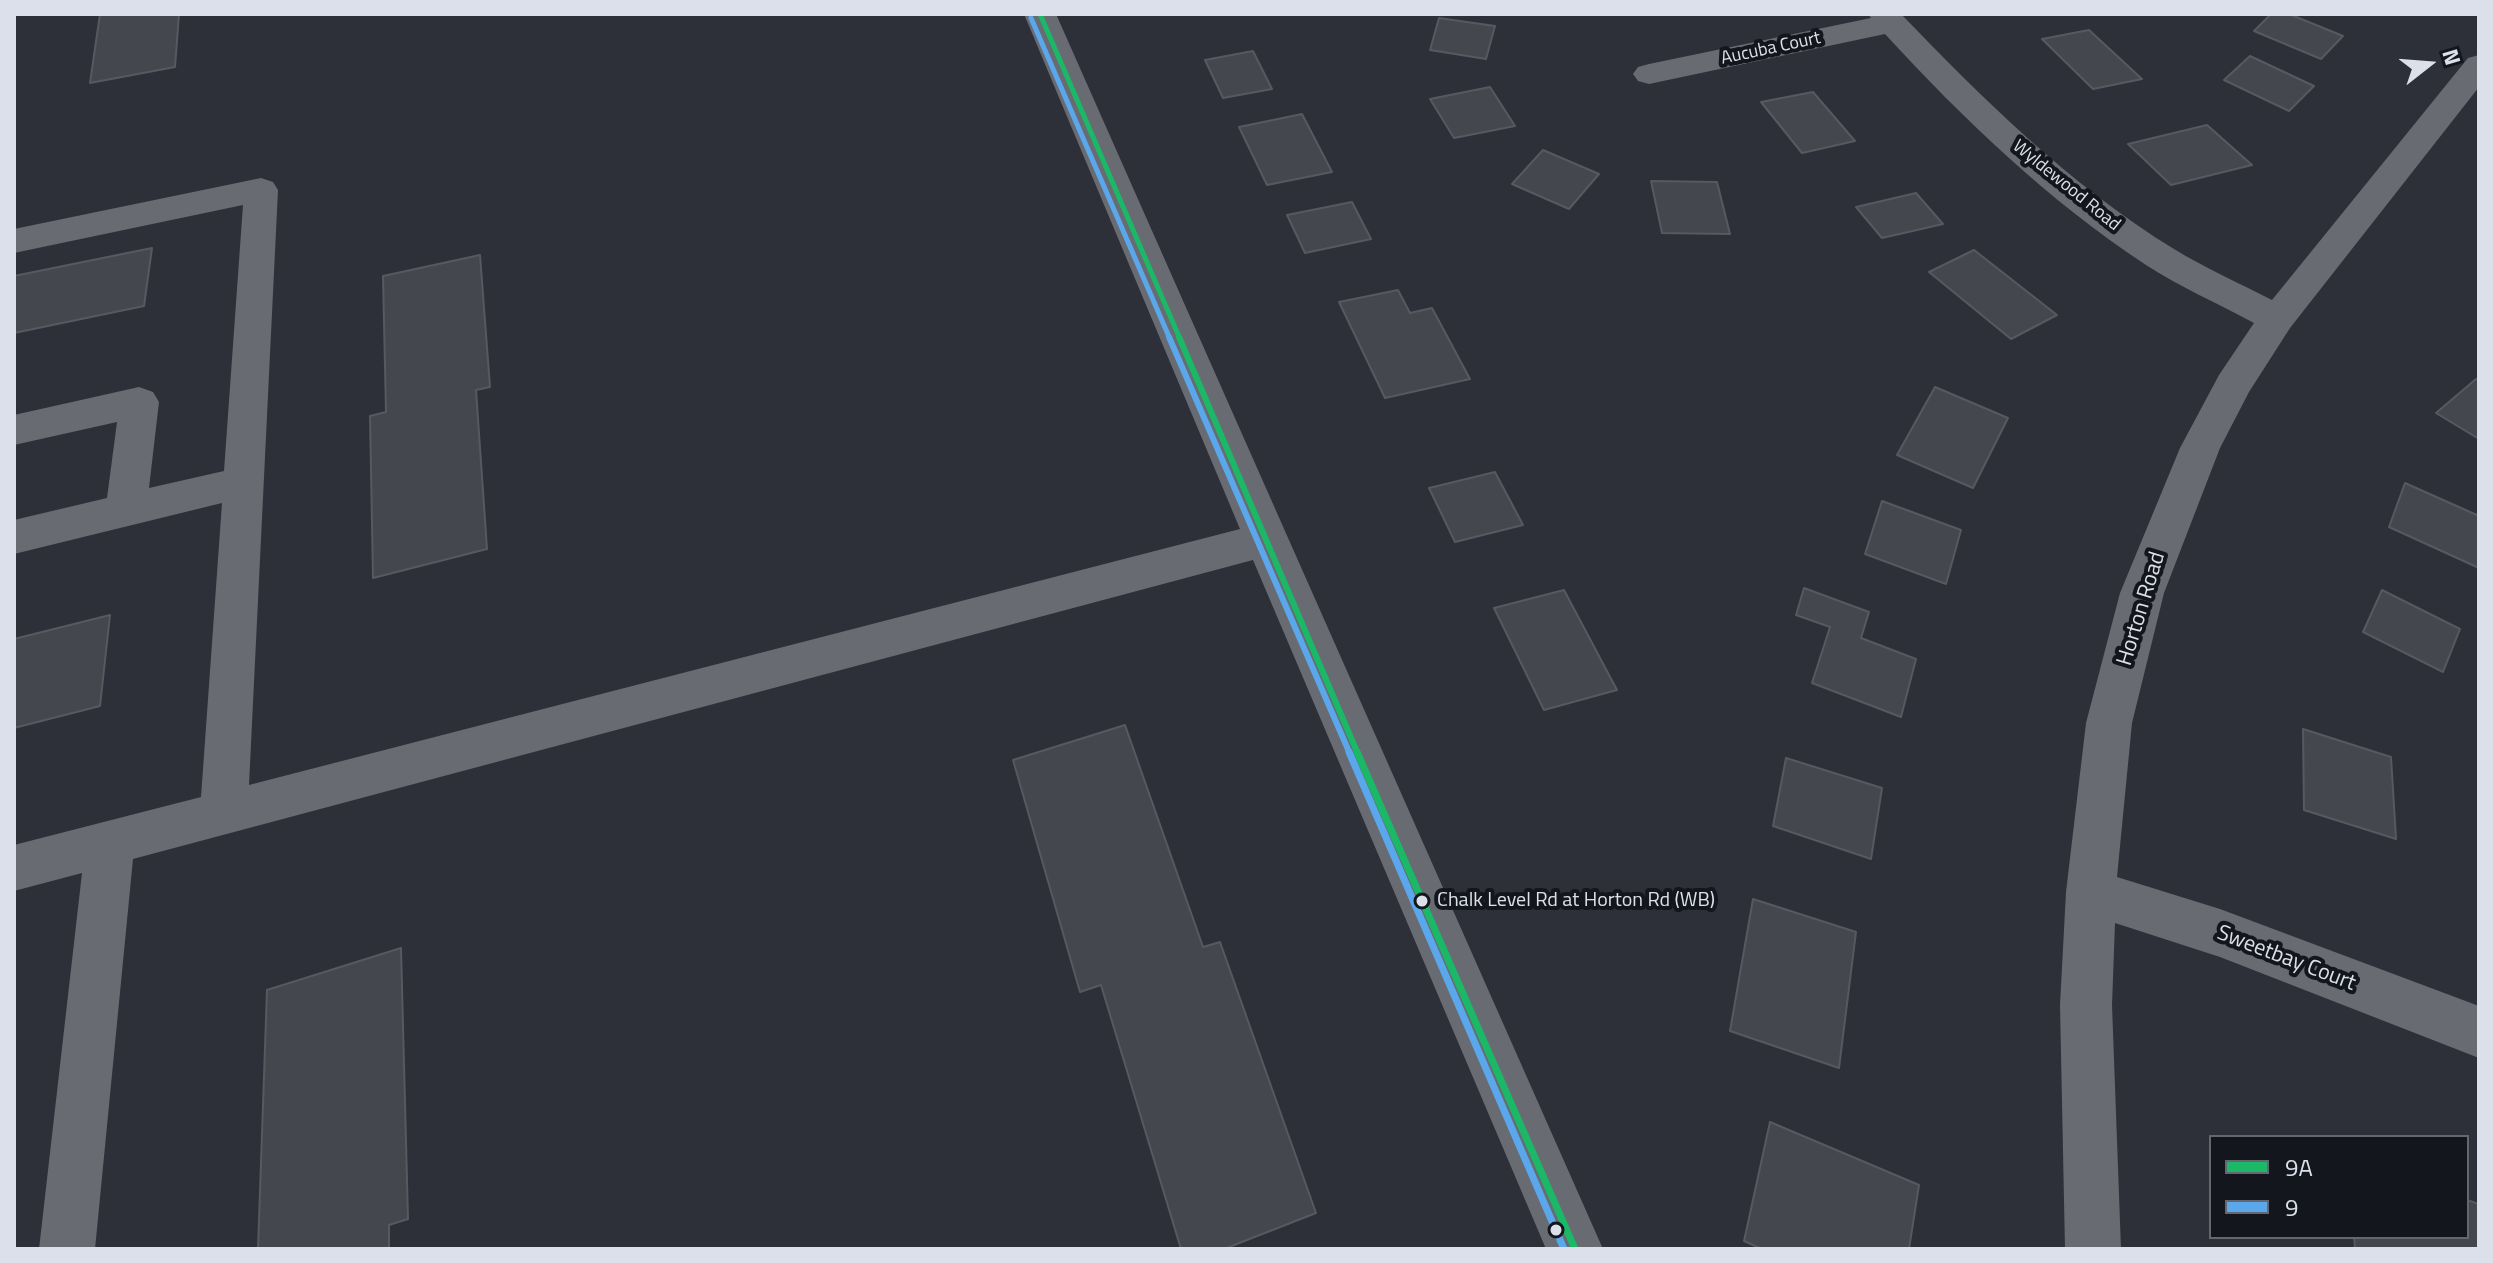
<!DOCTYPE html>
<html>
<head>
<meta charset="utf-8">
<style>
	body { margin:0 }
	#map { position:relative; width:2493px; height:1263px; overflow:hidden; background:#2e3039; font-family:"Titillium Web",sans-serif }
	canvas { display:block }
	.frame { position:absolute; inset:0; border:16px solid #dce0eb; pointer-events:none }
	.legend { position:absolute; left:2209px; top:1135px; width:260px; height:104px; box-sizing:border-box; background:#14161d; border:2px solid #64676f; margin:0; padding:10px 14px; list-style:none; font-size:24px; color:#dce0eb }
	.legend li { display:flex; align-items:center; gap:16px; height:40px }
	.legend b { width:40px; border:2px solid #64676f }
	.north { position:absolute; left:2389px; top:24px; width:80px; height:80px; -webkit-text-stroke:6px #14161d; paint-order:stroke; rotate:73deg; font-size:22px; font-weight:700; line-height:32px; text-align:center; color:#dce0eb }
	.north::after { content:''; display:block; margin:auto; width:28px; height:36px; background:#dce0eb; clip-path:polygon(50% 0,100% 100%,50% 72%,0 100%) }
</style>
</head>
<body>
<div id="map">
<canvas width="2493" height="1263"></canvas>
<div class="frame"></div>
<ul class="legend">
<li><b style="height:10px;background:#1ab867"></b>9A</li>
<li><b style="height:10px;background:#5aa8eb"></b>9</li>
</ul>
<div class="north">N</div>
</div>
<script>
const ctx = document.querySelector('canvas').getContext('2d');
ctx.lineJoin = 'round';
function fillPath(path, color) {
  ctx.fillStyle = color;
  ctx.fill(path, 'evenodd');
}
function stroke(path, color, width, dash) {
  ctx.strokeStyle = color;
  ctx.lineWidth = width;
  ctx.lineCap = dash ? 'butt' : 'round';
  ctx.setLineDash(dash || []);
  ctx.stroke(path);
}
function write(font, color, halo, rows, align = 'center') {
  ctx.font = font + ' "Titillium Web",sans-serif';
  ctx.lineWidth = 8;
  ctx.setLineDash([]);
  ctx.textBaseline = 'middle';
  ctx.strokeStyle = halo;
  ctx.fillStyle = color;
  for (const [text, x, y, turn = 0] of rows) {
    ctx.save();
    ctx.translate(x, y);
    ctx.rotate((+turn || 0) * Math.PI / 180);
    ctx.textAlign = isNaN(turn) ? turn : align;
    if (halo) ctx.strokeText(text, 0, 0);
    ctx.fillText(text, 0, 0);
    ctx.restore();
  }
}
const building = new Path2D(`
	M100 14H179L175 67 90 83Z
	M2271 14H2289L2343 36 2321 59 2254 31Z
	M1439 18 1495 26 1486 59 1430 50Z
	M2089 30 2142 79 2093 89 2042 39Z
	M1253 51 1272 89 1223 98 1205 60Z
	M2250 56 2314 86 2289 111 2224 80Z
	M1490 87 1515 126 1454 138 1430 99Z
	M1813 92 1855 141 1802 153 1761 102Z
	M1302 114 1332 172 1267 185 1239 127Z
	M2207 125 2252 165 2171 185 2128 144Z
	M1543 150 1599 174 1569 209 1512 184Z
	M1651 181 1717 182 1730 234 1662 233Z
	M1916 193 1943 224 1882 238 1856 207Z
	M1352 202 1371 239 1305 253 1287 215Z
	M152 248 144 306 14 333V276Z
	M1974 250 2057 315 2011 339 1929 272Z
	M480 255 490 387 476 390 487 549 373 578 370 416 386 412 383 276Z
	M1398 290 1410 313 1432 308 1470 379 1385 398 1339 302Z
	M2476 379 2479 380V439L2436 413Z
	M1935 387 2008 418 1973 488 1897 455Z
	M1495 472 1523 525 1455 542 1429 488Z
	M2405 483 2479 516V568L2389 527Z
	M1882 501 1961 530 1946 584 1865 554Z
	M1804 588 1869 612 1861 638 1916 659 1901 717 1812 683 1830 627 1796 615Z
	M1564 590 1617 690 1544 710 1494 608Z
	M2382 590 2460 629 2443 672 2363 632Z
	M110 615 100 706 14 728V639Z
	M1125 725 1203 947 1220 942 1316 1213 1224 1249H1181L1101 985 1080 992 1013 760Z
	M2303 729 2391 757 2396 839 2304 810Z
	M1786 758 1882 788 1871 859 1773 826Z
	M1753 899 1856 932 1839 1068 1730 1031Z
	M401 948 408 1219 389 1225V1249H258L267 990Z
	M1770 1122 1919 1185 1909 1249H1762L1744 1241Z
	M2467 1200 2479 1204V1249H2355L2354 1237H2467Z`);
fillPath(building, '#45474f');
stroke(building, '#575961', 2);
fillPath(new Path2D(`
	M1024 14H1056L1603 1249H1546L1253 560 133 859 95 1249H39L82 873 14 891V845L201 797 222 503 14 554V520L107 498 117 422 14 445V415L139 387 153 392 159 402 149 488 224 471 243 205 14 253V229L261 178 273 182 278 190 249 785 1240 529Z
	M1868 14H1901C1984 100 2071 186 2174 249 2205 268 2239 283 2272 300L2468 58 2479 55V87L2290 328 2249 392 2220 448 2164 593 2132 723 2117 877 2220 909 2479 1006V1058L2220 957 2115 923 2112 1005 2121 1249H2065L2060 1005 2066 892 2086 723 2120 593 2180 448 2219 375 2254 323C2219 304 2180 287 2146 265 2049 201 1964 120 1885 34L1649 84 1638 81 1633 74 1638 67 1649 64 1871 18Z`), '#696b72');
stroke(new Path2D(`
	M1040 14 1180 339`), '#1ab867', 5);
stroke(new Path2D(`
	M1179 337 1358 754`), '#1ab867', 6);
stroke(new Path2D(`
	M1357 752 1575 1249`), '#1ab867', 7);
stroke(new Path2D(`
	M1031 18 1170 339`), '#5aa8eb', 5);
stroke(new Path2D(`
	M1169 337 1350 754`), '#5aa8eb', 6);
stroke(new Path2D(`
	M1349 752 1564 1249`), '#5aa8eb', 7);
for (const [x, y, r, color] of [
	[1422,901,7,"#dce0eb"],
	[1556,1230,7,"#dce0eb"]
]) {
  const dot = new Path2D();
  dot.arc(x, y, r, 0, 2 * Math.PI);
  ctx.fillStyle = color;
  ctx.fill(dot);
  stroke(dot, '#14161d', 3);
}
write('18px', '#dce0eb', '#14161d', [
	["Aucuba Court",1771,49,-12],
	["Wyldewood Road",2066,186,39]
]);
write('20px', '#dce0eb', '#14161d', [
	["Chalk Level Rd at Horton Rd (WB)",1437,901]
], 'left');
write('22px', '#dce0eb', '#14161d', [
	["Horton Road",2142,609,-73],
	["Sweetbay Court",2286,959,21]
]);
</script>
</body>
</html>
